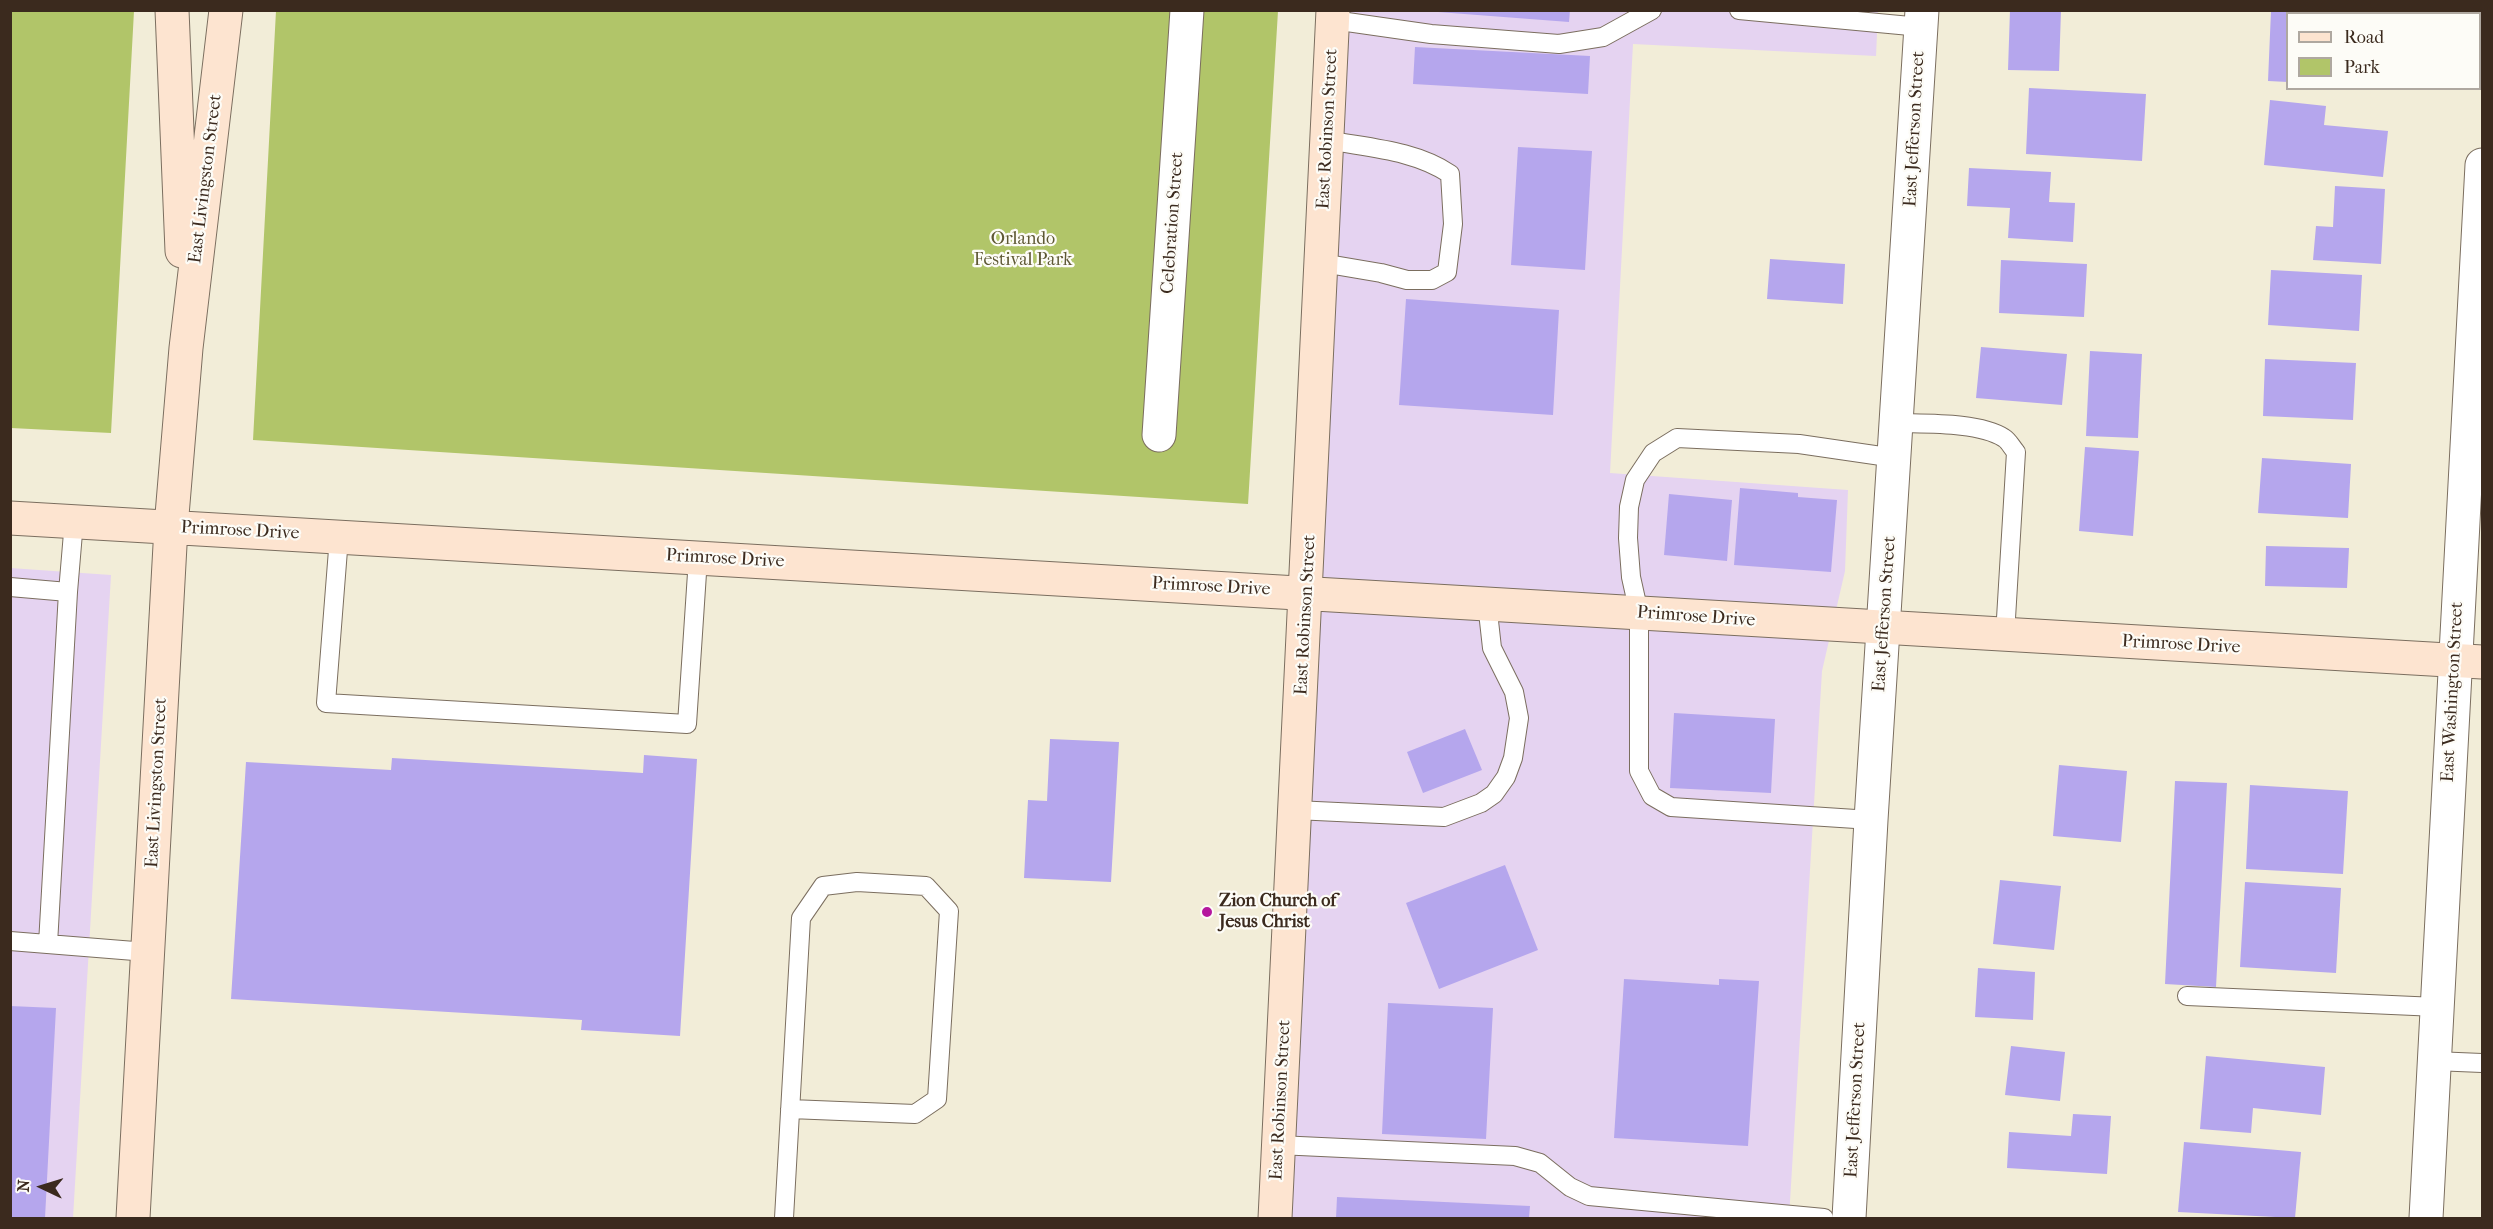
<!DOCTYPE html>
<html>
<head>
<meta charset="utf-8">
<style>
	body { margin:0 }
	#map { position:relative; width:2493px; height:1229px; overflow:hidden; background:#f2edd8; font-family:"IM FELL French Canon",serif }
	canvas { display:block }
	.frame { position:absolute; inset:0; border:12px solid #3b2a1e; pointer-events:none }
	.legend { position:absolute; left:2286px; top:12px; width:195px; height:78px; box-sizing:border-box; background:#fdfcf7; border:2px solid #afa8a0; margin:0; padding:8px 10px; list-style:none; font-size:18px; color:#3b2a1e }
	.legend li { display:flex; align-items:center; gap:12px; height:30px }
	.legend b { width:30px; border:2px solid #afa8a0 }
	.north { position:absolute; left:12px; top:1157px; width:60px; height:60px; -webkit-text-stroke:4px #fdfcf7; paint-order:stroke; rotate:274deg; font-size:16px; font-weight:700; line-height:24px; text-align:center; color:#3b2a1e }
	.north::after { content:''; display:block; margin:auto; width:21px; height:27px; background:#3b2a1e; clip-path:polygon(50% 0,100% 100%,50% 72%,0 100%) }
</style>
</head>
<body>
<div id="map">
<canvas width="2493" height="1229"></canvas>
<div class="frame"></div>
<ul class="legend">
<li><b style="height:8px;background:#fde4d0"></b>Road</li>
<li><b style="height:16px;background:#b1c569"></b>Park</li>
</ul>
<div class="north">N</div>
</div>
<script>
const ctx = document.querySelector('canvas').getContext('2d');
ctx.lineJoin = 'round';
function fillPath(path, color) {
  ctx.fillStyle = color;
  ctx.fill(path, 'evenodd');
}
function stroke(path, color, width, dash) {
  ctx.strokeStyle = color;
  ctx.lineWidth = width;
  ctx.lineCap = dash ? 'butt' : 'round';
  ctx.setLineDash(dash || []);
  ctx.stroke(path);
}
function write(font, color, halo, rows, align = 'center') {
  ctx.font = font + ' "IM FELL French Canon",serif';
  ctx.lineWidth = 4.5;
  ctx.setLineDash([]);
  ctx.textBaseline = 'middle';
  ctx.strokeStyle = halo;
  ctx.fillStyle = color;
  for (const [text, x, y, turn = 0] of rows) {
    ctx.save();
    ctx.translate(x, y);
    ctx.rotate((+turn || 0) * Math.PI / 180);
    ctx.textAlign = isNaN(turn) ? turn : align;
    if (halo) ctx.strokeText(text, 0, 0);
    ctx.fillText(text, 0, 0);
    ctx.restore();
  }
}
fillPath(new Path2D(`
	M1347 11H1878L1876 56 1633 44 1610 473 1848 490 1845 571 1822 671 1789 1218H1277Z
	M10 568 111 575 73 1218H11Z`), '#e5d3f1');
fillPath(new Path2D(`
	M10 11H134L111 433 11 428Z
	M276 11H1278L1248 504 253 440Z`), '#b1c569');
fillPath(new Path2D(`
	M1412 10H1570L1569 22Z
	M2010 10H2061L2059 71 2008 70Z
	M2271 11 2288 12V82L2268 81Z
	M1415 47 1590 56 1588 94 1413 84Z
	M2029 88 2146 94 2142 161 2026 154Z
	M2270 100 2326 106 2324 125 2388 131 2383 177 2264 165Z
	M1518 147 1592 151 1585 270 1511 265Z
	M1969 168 2051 172 2049 202 2075 203 2073 242 2008 238 2010 208 1967 206Z
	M2335 186 2385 189 2381 264 2313 260 2316 226 2333 227Z
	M1770 259 1845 264 1843 304 1767 299Z
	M2001 260 2087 264 2084 317 1999 313Z
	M2271 270 2362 275 2359 331 2268 325Z
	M1406 299 1559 310 1553 415 1399 405Z
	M1981 347 2067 354 2062 405 1976 398Z
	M2090 351 2142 354 2138 438 2086 436Z
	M2265 359 2356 363 2353 420 2263 416Z
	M2085 447 2139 451 2133 536 2079 531Z
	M2262 458 2351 464 2348 518 2258 513Z
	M1740 488 1798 493V497L1837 500 1831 572 1734 565Z
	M1669 494 1732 500 1727 561 1664 555Z
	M2266 546 2349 548 2347 588 2265 586Z
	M1674 713 1775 719 1771 793 1670 788Z
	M1465 729 1482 770 1423 793 1407 752Z
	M1050 739 1119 742 1111 882 1024 878 1028 800 1047 801Z
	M644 755 697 759 680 1036 581 1030 582 1020 231 999 246 762 391 770 392 758 643 773Z
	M2059 765 2127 771 2121 842 2053 836Z
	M2175 781 2227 783 2216 987 2165 984Z
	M2250 785 2348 791 2343 874 2246 869Z
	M1505 865 1538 950 1439 989 1406 903Z
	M2000 880 2061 886 2054 950 1993 944Z
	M2245 882 2341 888 2336 973 2240 967Z
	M1978 968 2035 972 2033 1020 1975 1017Z
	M1624 979 1719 985V979L1759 981 1748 1146 1614 1138Z
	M1388 1003 1493 1008 1486 1139 1382 1134Z
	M10 1006 56 1008 45 1218H10Z
	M2011 1046 2065 1052 2060 1101 2005 1095Z
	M2206 1056 2325 1067 2321 1115 2253 1108 2251 1133 2200 1129Z
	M2073 1114 2111 1116 2107 1174 2007 1168 2009 1132 2071 1136Z
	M2184 1142 2301 1152 2295 1218 2178 1212Z
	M1337 1197 1530 1206 1529 1218H1336Z`), '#b5a6ed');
const lane = new Path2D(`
	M1739 10 1921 27
	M1333 20 1431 34 1559 44 1603 37 1652 10
	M1322 263 1381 273 1407 280H1432L1447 272 1453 224 1450 174C1414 150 1369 148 1327 140
	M1897 423C1926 424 1979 422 2004 438 2009 441 2012 448 2016 452L2005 635
	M339 537 326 703 687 724 698 558
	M10 587 68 592 48 944
	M68 592 74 521
	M1295 810 1444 817 1481 803 1494 794 1506 777 1513 758 1519 718 1514 692 1492 648 1487 603
	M1871 820 1671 807 1652 796 1639 771V613L1631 577 1628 538 1629 507 1635 480 1653 453 1677 438 1799 444 1895 458
	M10 941 147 952
	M2187 996 2437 1007
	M2434 1061 2482 1063
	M1278 1145 1515 1156 1540 1163 1570 1187 1589 1196 1824 1218
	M784 1218 801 918 823 886 857 882 926 886 949 911 937 1099 915 1114 790 1109`);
const street = new Path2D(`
	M1159 435 1187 10
	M1849 1218 1871 820 1922 10
	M2426 1218 2482 165`);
const secondary = new Path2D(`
	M172 10 182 251
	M10 518 2482 662
	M133 1218 171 527 186 348 226 10
	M1275 1218 1333 10`);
stroke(lane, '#7b6e5f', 20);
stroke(street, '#7b6e5f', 35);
stroke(secondary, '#7b6e5f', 35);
stroke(lane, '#fff', 18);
stroke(street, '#fff', 33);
stroke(secondary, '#fde4d0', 33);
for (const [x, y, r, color] of [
	[1207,912,6,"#b5179e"]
]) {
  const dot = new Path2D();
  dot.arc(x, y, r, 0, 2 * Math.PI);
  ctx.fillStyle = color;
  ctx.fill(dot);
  stroke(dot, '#fdfcf7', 2);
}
write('18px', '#3b2a1e', '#fdfcf7', [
	["East Robinson Street",1328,129,-87],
	["East Jefferson Street",1915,129,-87],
	["East Livingston Street",206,179,-83],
	["Celebration Street",1173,223,-86],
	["Primrose Drive",240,531,3],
	["Primrose Drive",725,559,3],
	["Primrose Drive",1211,587,3],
	["East Jefferson Street",1885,614,-86],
	["East Robinson Street",1306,615,-87],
	["Primrose Drive",1696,617,4],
	["Primrose Drive",2181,645,3],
	["East Washington Street",2453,692,-87],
	["East Livingston Street",157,783,-87],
	["East Robinson Street",1281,1100,-87],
	["East Jefferson Street",1856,1100,-87]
]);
write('18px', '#5e5834', '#fdfcf7', [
	["Orlando",1023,240],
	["Festival Park",1023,261]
]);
write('bold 18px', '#3b2a1e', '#fdfcf7', [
	["Zion Church of",1219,902],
	["Jesus Christ",1219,923]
], 'left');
</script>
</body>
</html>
